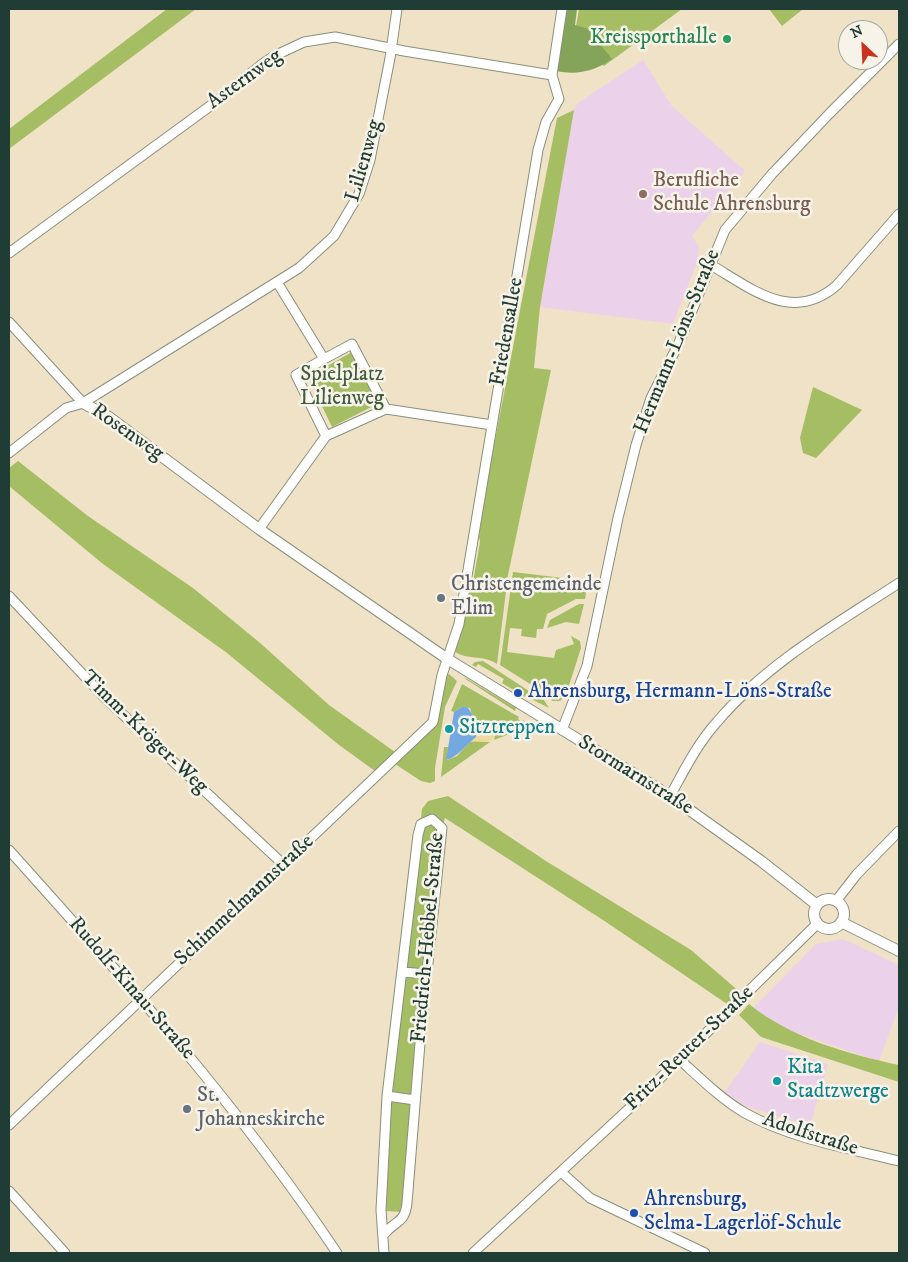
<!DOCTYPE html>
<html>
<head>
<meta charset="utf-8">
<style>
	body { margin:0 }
	#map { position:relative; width:908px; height:1262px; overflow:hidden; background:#f0e2c6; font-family:"IM FELL DW Pica",serif }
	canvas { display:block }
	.frame { position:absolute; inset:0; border:10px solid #1f3d34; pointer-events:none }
	.north { position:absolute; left:838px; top:20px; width:50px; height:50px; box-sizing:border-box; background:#f7f3e8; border:1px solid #a1aaa0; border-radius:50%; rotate:335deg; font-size:14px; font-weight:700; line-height:20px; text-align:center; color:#1f3d34 }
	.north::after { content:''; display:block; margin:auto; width:18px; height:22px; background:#c8321e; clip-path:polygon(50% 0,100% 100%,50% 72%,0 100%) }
</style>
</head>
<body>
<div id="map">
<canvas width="908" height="1262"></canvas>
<div class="frame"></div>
<div class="north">N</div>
</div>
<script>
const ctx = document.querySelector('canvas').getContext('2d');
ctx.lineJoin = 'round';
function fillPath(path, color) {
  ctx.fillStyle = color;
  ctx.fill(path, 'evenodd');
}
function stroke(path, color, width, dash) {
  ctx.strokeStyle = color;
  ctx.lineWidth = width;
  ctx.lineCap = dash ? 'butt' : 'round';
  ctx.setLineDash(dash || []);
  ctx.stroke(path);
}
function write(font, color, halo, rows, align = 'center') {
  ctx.font = font + ' "IM FELL DW Pica",serif';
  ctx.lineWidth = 5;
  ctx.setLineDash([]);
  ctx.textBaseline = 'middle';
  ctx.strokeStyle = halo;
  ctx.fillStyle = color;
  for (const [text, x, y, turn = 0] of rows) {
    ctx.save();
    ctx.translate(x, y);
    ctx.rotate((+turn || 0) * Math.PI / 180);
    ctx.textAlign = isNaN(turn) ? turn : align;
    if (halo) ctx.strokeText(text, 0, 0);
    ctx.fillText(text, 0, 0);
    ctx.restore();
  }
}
fillPath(new Path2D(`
	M643 60 671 105 745 171 692 236 699 247 698 259 673 324 540 307 574 110 578 103Z
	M843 939 899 965V1007L879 1061 802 1035 774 1023 753 1008 816 944Z
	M760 1042 828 1064 810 1126 746 1106 725 1092Z`), '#ecd1ea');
fillPath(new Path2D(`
	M167 9H196L9 149V129Z
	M579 9H682L604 66 574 38Z
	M769 9H803L782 26Z
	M574 110 540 307 534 368 551 370 508 575 497 664C483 654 467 661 454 651L473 582 480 542 479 536 486 487 557 118Z
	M352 352 379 403 332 427 308 377Z
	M813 387 862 410 816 458 803 453 800 438Z
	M18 461 88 516 193 588 259 642 329 705 395 752 375 771 339 745 227 653 103 564 9 486V468Z
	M513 572 588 581 585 599H576L547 614 543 629H537L536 638 521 636 522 629 510 628 507 652 554 658 556 650 574 644 571 636 580 641 581 648 566 695 560 701H552L549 696 500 665Z
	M579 604H584L579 624 566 622 547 628 550 620Z
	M483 661 529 691V699L502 683 504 679 478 664 476 667 472 665 475 662Z
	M449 674 457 681 445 707 435 768V781L430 783 421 781 395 764 440 709 446 677Z
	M464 677 516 708 515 711 467 680Z
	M462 684 519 717 518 719 522 722 523 720 527 723 507 735 494 740 496 729 493 726 475 723 470 708 462 707 454 712 451 711Z
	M531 692 544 700 549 708 531 699Z
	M476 741 490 742 441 777 444 747H448L447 760 457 756 470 742Z
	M448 796 546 861 691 950 741 993 730 1006 606 922 445 818 438 840 405 1195 402 1212 386 1211 392 1090 422 809 428 801Z
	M749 1004C791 1038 847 1054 899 1065V1082L761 1037 739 1015Z`), '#a6be63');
fillPath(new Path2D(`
	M565 9H577L575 25 588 29 612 59C593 72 577 75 556 71Z`), '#84a559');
fillPath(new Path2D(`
	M475 723 493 726 496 733C492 747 481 740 470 742L476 737Z`), '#eeda9e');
fillPath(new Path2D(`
	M462 707H467C474 713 477 728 476 737 466 745 458 757 446 760L454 712Z`), '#74a8e0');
const minor = new Path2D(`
	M9 253 221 98 261 65 274 56 304 42 335 37 404 51 552 75
	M711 265C752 289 793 324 837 285L899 214
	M277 282 324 359 296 375 326 436
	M9 322 83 403
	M324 359 352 344 386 409
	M9 453 66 408 83 403 299 268 334 236 359 194 370 160 390 58 397 9
	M259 529 326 436 386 409 492 425
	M9 596 104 697 284 865
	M562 730 587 666 618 518 636 445 651 398 678 345 725 230 772 174 829 114 899 44
	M670 796C684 771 697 744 717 722 766 664 836 624 899 583
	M9 850C125 979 240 1108 337 1253
	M836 901 857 874 899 831
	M402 972 427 974
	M679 1059C700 1078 721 1099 745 1113 792 1139 848 1148 899 1161
	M387 1096 415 1100
	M9 1125 433 722 442 675 459 624 538 150 546 122 559 99 552 75 562 9
	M561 1172 590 1198 705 1253
	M9 1191 65 1253
	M384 1253 381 1210 387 1096 418 835 421 824 432 819 442 828 421 1031 407 1203C405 1223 396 1220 384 1234
	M473 1253 635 1103 817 924`);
const tertiary = new Path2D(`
	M83 403 109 417 259 529 446 658 670 796 761 861 817 905
	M814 914a15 15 0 1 1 30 0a15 15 0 1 1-30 0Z
	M841 922 899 951`);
stroke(minor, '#88907d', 11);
stroke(tertiary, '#88907d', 12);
stroke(minor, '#fff', 9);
stroke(tertiary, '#fff', 10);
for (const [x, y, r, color] of [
	[727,39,5,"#2e9e5b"],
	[643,194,5,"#8d6e63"],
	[441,598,5,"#6b7280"],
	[518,693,5,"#1a4fb4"],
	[449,729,5,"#0f9aa8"],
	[777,1081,5,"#0f9aa8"],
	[187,1109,5,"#6b7280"],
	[634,1213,5,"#1a4fb4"]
]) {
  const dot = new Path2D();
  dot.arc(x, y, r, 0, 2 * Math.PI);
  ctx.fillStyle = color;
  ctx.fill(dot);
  stroke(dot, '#f7f3e8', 2);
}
write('21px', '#27864d', '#f7f3e8', [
	["Kreissporthalle",717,39]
], 'right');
write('21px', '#1f3d34', '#f7f3e8', [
	["Asternweg",245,80,-36],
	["Lilienweg",365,161,-74],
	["Friedensallee",508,332,-80],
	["Hermann-Löns-Straße",678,342,-68],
	["Rosenweg",127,433,35],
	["Timm-Kröger-Weg",144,733,44],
	["Stormarnstraße",635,776,32],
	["Schimmelmannstraße",245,901,-43],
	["Friedrich-Hebbel-Straße",429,938,-85],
	["Rudolf-Kinau-Straße",131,989,49],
	["Fritz-Reuter-Straße",690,1049,-44],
	["Adolfstraße",810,1135,18]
]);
write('21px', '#785e54', '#f7f3e8', [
	["Berufliche",653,182],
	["Schule Ahrensburg",653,206]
], 'left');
write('21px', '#415d40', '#f7f3e8', [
	["Spielplatz",342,376],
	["Lilienweg",342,400]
]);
write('21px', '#5b616d', '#f7f3e8', [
	["Christengemeinde",451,586],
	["Elim",451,610],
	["St.",197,1097],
	["Johanneskirche",197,1121]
], 'left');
write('21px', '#164399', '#f7f3e8', [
	["Ahrensburg, Hermann-Löns-Straße",528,693],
	["Ahrensburg,",644,1201],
	["Selma-Lagerlöf-Schule",644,1225]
], 'left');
write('21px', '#0d838f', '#f7f3e8', [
	["Sitztreppen",459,729],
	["Kita",787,1069],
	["Stadtzwerge",787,1093]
], 'left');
</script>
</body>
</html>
